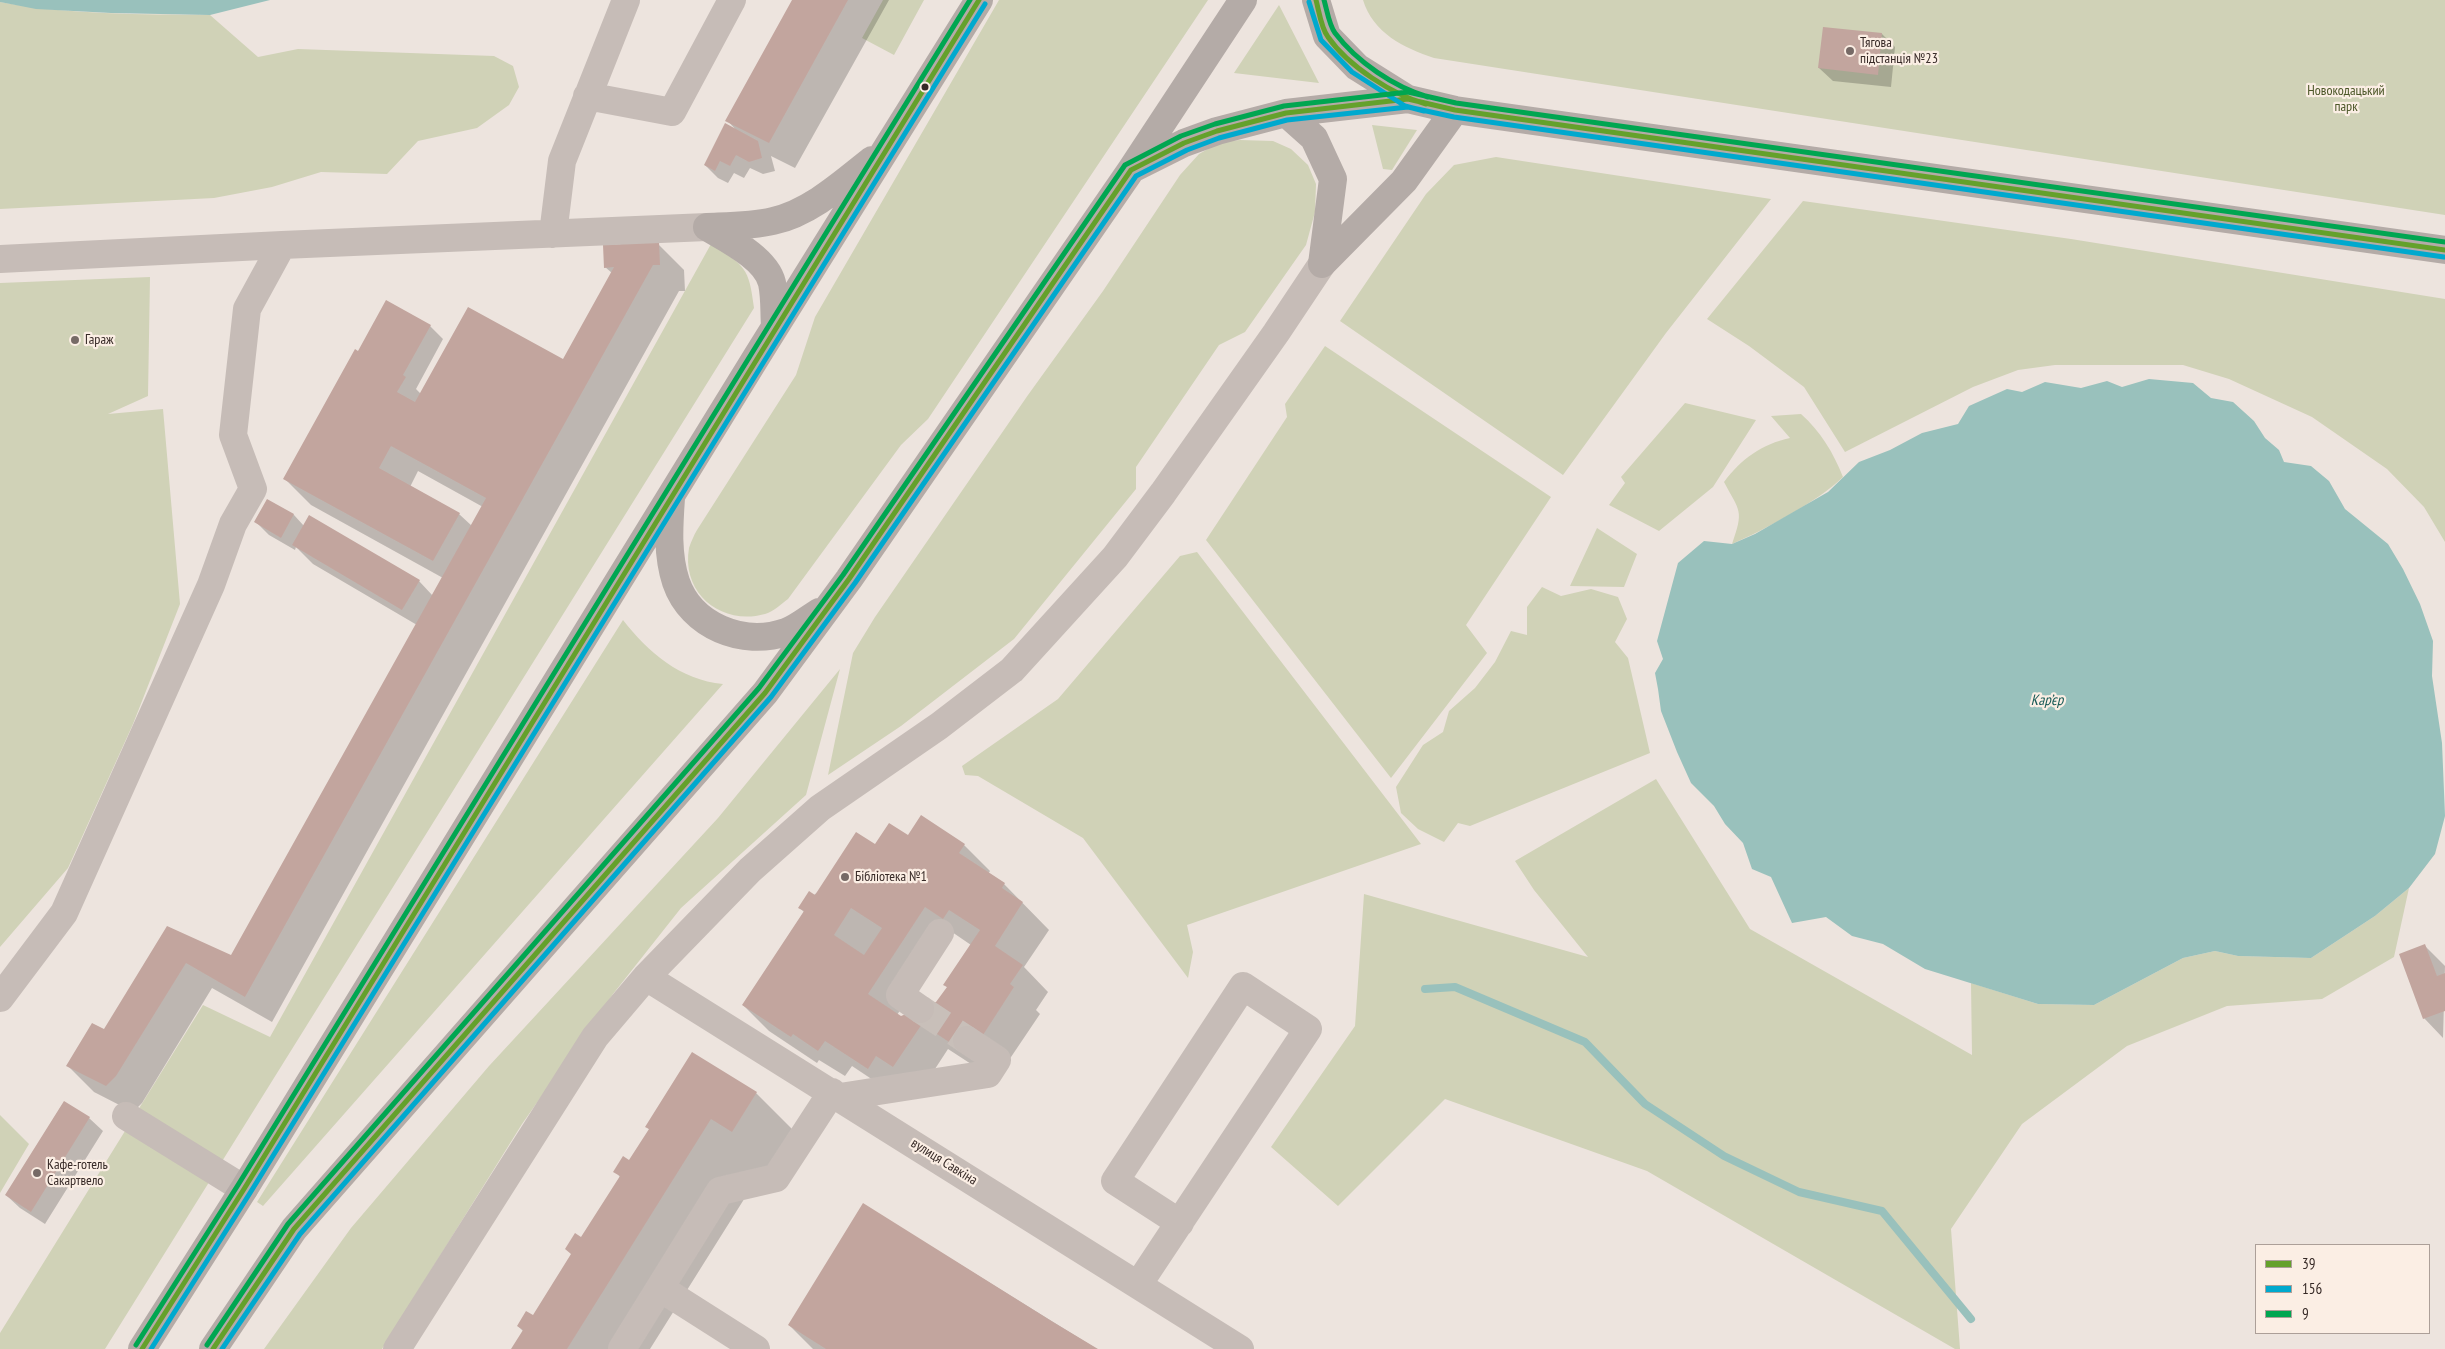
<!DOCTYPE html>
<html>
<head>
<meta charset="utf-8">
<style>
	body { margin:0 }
	#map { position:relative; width:2445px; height:1349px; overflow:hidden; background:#ede4de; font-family:"PT Sans Narrow",sans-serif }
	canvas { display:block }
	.legend { position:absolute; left:2255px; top:1244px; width:175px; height:90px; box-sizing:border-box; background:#fbeee4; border:1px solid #ac9f98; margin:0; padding:6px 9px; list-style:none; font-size:15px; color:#362926 }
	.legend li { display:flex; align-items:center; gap:10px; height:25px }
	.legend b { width:25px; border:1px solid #ac9f98 }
</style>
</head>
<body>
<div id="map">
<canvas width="2445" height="1349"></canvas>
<ul class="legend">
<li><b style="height:6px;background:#64a12b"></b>39</li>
<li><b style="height:6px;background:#00a9ce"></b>156</li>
<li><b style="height:6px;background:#00a651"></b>9</li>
</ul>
</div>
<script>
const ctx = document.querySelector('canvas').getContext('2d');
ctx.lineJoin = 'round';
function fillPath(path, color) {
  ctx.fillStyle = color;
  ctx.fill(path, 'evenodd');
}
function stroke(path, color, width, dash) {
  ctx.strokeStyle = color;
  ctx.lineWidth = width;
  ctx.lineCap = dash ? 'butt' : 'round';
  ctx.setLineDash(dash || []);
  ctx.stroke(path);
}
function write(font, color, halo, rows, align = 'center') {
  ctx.font = font + ' "PT Sans Narrow",sans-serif';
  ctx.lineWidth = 4.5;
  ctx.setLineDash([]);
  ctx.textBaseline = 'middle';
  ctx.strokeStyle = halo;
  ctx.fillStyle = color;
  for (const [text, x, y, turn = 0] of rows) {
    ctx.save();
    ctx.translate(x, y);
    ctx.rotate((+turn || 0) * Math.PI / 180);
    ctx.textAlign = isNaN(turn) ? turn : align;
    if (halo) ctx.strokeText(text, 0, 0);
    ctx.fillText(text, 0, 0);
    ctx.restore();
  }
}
fillPath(new Path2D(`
	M883 0H924L894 55 862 38Z
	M999 0H1208L928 419 901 445 788 599C781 604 773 612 765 614 722 626 681 594 689 548 691 542 694 535 697 530L796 375 815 317Z
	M1363 0H2445V215L1434 58C1404 48 1373 33 1363 0Z
	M0 2C69 15 140 14 210 15L258 57 298 49 494 56 513 66 519 87 509 105 477 128 418 141 387 174 321 172 272 187 214 198 0 209Z
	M1279 5 1319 83 1234 73Z
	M1372 125 1417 130 1392 170 1383 169Z
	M1240 140 1273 141 1291 149 1308 165 1316 184 1315 212 1306 245 1245 332 1219 345 1136 467V489L1014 639 901 726 828 775 853 653 875 617 1028 395 1103 291 1180 175 1199 154 1220 142Z
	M1496 157 1771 199 1666 333 1563 475 1340 321 1426 194 1454 165Z
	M1803 201 2071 239 2445 299V542L2424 507 2387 469 2312 417 2229 379 2183 365H2055L2018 370 1973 387 1845 452 1804 387 1749 346 1707 319Z
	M711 244C745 266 749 267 754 308L105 1349H0V1333L203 1005 270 1037Z
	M150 277 148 396 108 414 163 409 180 604 133 724 68 868 0 947V283Z
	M1325 346 1551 497 1466 625 1487 653 1391 778 1206 540 1287 417 1285 404Z
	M1685 403 1756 420 1713 487 1659 531 1609 505 1625 483 1621 477Z
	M1801 414C1821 432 1833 452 1843 477 1817 502 1766 529 1732 544 1744 510 1740 512 1724 482 1741 459 1762 444 1790 438L1771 416Z
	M1597 528 1637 554 1624 587 1570 586Z
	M1197 552 1421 844 1187 925 1193 952 1188 978 1083 838 978 776 965 775 962 766 1058 699 1180 556Z
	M1542 587 1561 596 1591 589 1618 597 1627 619 1615 642 1628 658 1650 753 1470 826 1458 823 1444 842 1418 829 1401 813 1396 787 1423 745 1443 732 1449 711 1475 688 1495 662 1511 631 1527 635V607Z
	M623 620C648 652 680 680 723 684L263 1206 257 1202Z
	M840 669 806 795 681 908 613 994 522 1124 382 1349H264L351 1228 489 1066 718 818Z
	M1656 779 1750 929 1972 1055 1971 983 2038 1004 2094 1005 2183 958 2215 951 2238 956 2311 958 2375 916 2409 888 2394 957 2322 999 2227 1006 2127 1046 2022 1124 1951 1229 1960 1349H1955L1647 1171 1445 1099 1338 1206 1271 1147 1355 1026 1364 894 1588 957 1534 890 1515 861Z
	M0 1115 29 1144 0 1193Z`), '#d0d2b7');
fillPath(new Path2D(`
	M0 0H270L210 15 111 13 36 9 0 2Z
	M2149 379 2193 383 2211 398 2233 402 2254 421 2265 438 2279 450 2284 462 2311 466 2329 481 2345 509 2388 544 2403 569 2420 604 2433 641 2432 676 2442 743 2445 816 2435 854 2409 888 2375 916 2311 958 2238 956 2215 951 2183 958 2094 1005 2038 1004 1925 969 1883 944 1852 936 1826 917 1792 923 1771 877 1752 869 1743 843 1725 824 1714 806 1691 783 1677 752 1661 711 1658 689 1655 673 1663 659 1657 641 1678 563 1704 541 1732 544 1755 534 1828 492 1859 462 1890 450 1922 433 1958 424 1969 406 2007 389 2022 392 2045 382 2081 388 2107 381 2122 387Z`), '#99c1bc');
fillPath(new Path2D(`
	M794 0H889L795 168 771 156 775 171 763 174 750 168 744 178 734 173 728 183 718 178 705 165 736 130 727 120Z
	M1882 34 1895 47 1891 87 1833 81 1819 68Z
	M658 244 684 270 685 291H679L272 1022 212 988 142 1103 133 1112 94 1092 68 1066 104 1031 168 927 232 957 417 625 313 564 296 547 295 550 269 535 256 522 268 501 294 515 304 526 419 581 433 596 443 578 311 505 285 479 363 355 386 302 430 326 443 339 416 389 421 394 563 361 612 273 605 267ZM418 471 483 507 472 526 459 514 410 487Z
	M908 837 964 845 990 871 988 874 1004 884 1049 930 1024 967 1048 992 1036 1010 1040 1014 1009 1060 988 1075 948 1049 920 1092 894 1094 852 1066 845 1076 819 1060 817 1063 769 1031 743 1005 804 912 799 907 875 846ZM952 932 971 945 945 985 948 988 937 1003 901 1017 897 1015Z
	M2425 946 2445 966 2443 1038 2424 1018Z
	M756 1093 807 1144 763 1169 650 1349H513L524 1332 518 1326 533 1317 620 1177 615 1171 630 1162 650 1130 647 1127Z
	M64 1102 89 1118 103 1131 45 1224 20 1208 6 1195Z
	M864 1205 1097 1349H813L789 1325Z`), '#0003');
stroke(new Path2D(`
	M1425 989 1455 987 1585 1042 1645 1104 1724 1156 1799 1192 1882 1211 1971 1319`), '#99c1bc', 8);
fillPath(new Path2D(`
	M792 0H848L769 143 725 121Z
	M1823 27 1882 33 1878 75 1818 68Z
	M725 123 758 141 762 158 749 162 736 155 730 166 720 161 715 171 704 165Z
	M659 242 660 265H653L245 997 186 963 116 1076 106 1086 66 1066 92 1023 104 1029 167 926 231 955 486 498 391 446 379 468 460 513 433 561 283 479 355 349 358 351 386 300 431 325 403 375 406 377 397 392 415 402 468 307 563 359 614 267 604 268 603 245Z
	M267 499 294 514 281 538 254 522Z
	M309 515 420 580 402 610 292 545Z
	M921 815 965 844 959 853 1005 883 1002 888 1023 902 995 946 1023 965 1010 984 1014 987 983 1035 961 1050 922 1024 893 1067 876 1056 868 1069 825 1041 818 1051 793 1034 791 1037 742 1005 804 911 798 908 809 891 815 895 856 832 875 844 889 823 908 835ZM925 907 943 919 949 910 980 930 943 985 947 987 936 1002 901 1016 868 994ZM851 908 882 928 864 955 834 935Z
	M2425 944 2437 976 2445 973V1011L2423 1019 2399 954Z
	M692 1052 757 1092 732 1132 711 1119 567 1349H511L523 1330 517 1326 526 1311 533 1315 571 1254 565 1249 575 1233 581 1237 620 1176 613 1172 623 1156 629 1160 649 1129 645 1127Z
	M64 1101 90 1117 31 1212 5 1195Z
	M863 1203 1053 1322 1098 1349H826L788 1325Z`), '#c2a59e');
stroke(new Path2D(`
	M920 1009 967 1040`), '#c8bfb9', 28, [28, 14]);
stroke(new Path2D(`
	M587 96 672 112 732 0
	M553 234 562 161 626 0
	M0 259 282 245 707 227
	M646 977 1240 1349
	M0 998 64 913 211 585 233 524 253 489 233 435 247 309 282 245
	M920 1009 900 995 940 933
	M840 1097 988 1074 997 1060 967 1040
	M126 1116 244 1189
	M1138 1285 1308 1029 1243 986 1115 1181 1180 1223
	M660 1288 756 1349
	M397 1349 595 1037 646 977 750 870 820 808 939 726 1012 670 1115 557 1163 493 1276 333 1322 264
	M622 1349 720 1191 776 1178 832 1092`), '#c6bcb7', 28);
stroke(new Path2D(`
	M1316 0 1327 36 1357 67 1408 99
	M1286 113 1314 138 1333 179 1322 264
	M1132 169 1184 143 1217 131 1286 113 1408 99 1455 110 2445 250
	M707 227C729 226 752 226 773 221 810 213 843 183 872 160
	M707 227C727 239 766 258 772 283 775 297 774 312 775 326
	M1322 264 1404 181 1455 110
	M671 498C669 526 667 555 676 582 691 626 743 647 786 632 797 628 808 619 819 612
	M142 1349 244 1189 757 356 979 0
	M213 1349 294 1229 765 693 849 579 1131 170 1243 0`), '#b4aba7', 28);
stroke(new Path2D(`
	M1316 0C1319 11 1321 28 1328 37 1348 66 1393 95 1426 104
	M142 1349 244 1189 979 0
	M213 1349 294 1229 765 693 849 579 1131 170 1184 143 1217 131 1286 113 1408 99 1455 110 2445 250`), '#64a12b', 5);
stroke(new Path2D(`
	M1309 2 1321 40 1352 72 1405 106 1424 111
	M151 1349 250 1193 985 4
	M222 1349 300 1234 771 697 855 583 1136 176 1187 150 1219 138 1287 120 1408 107 1454 117 2444 257`), '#00a9ce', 5);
stroke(new Path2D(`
	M1324 0C1327 10 1329 25 1335 33 1357 62 1394 87 1428 97
	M136 1345 238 1185 970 0
	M207 1345 288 1224 759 688 843 575 1125 165 1181 136 1215 124 1284 106 1408 92 1456 103 2445 242`), '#00a651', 5);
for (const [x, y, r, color] of [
	[1850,51,5,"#766a66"],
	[925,87,4.5,"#362926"],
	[75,340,5,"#766a66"],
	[845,877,5,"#766a66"],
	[37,1173,5,"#766a66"]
]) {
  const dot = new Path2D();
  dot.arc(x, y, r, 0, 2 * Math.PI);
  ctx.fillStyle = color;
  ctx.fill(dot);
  stroke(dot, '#fbeee4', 2);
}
write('14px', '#362926', '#fbeee4', [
	["Тягова",1860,43],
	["пiдстанцiя №23",1860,59],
	["Гараж",85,340],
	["Бібліотека №1",855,877],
	["Кафе-готель",47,1165],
	["Сакартвело",47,1181]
], 'left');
write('14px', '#4b5627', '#fbeee4', [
	["Новокодацький",2346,91],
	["парк",2346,107]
]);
write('14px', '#362926', '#fbeee4', [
	["вулиця Савкіна",944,1162,32]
]);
write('italic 15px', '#185b57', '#fbeee4', [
	["Кар’єр",2047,701]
]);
</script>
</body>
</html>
